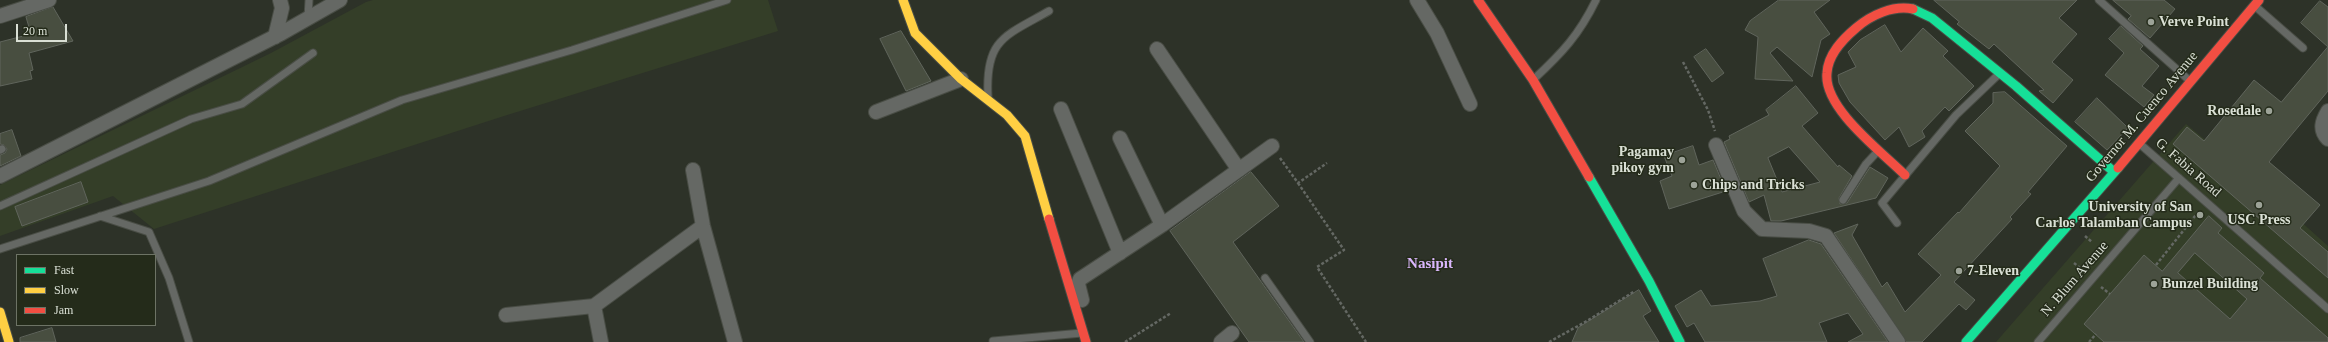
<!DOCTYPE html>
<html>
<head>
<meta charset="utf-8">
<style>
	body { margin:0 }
	#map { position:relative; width:2328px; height:342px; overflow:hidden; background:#2d3228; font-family:"Times New Roman",serif }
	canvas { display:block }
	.legend { position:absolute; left:16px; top:254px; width:140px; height:72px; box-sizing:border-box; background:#242b1a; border:1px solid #6d7365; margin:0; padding:5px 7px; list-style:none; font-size:12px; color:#dae0d5 }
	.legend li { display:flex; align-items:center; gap:8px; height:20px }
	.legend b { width:20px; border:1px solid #6d7365 }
	.scale { position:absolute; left:16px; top:24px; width:51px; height:18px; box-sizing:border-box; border:2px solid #dae0d5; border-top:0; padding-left:5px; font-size:12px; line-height:14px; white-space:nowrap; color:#dae0d5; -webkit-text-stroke:3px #242b1a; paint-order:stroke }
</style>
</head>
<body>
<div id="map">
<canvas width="2328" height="342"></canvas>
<ul class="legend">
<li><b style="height:5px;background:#16e098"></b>Fast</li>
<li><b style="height:5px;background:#ffcf43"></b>Slow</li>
<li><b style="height:5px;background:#f24e42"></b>Jam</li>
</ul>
<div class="scale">20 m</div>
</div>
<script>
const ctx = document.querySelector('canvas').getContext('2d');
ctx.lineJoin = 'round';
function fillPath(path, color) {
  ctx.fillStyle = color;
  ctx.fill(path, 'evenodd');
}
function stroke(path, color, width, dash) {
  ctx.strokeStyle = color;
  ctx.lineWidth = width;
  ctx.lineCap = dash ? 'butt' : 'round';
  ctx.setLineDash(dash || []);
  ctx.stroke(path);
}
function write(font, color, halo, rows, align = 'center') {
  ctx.font = font + ' "Times New Roman",serif';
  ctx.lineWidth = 3;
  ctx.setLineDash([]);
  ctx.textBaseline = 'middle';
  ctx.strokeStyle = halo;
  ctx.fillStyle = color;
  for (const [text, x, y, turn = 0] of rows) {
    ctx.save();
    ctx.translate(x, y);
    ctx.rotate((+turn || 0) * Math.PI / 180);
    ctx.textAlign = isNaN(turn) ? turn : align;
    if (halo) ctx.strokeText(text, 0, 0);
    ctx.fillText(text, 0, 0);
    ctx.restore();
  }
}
fillPath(new Path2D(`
	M373 0H768L778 31 504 116 154 229 113 196 0 236V185L271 53 366 2Z
	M2186 124 2259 184 2328 246V342H1996Z`), '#343e28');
const building = new Path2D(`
	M1779 0H1830L1814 12 1830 34 1821 40 1812 77 1777 47 1770 53 1793 81 1755 79 1758 37 1745 30 1750 21Z
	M1934 0H2077L2059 18 2077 34 2052 62 2073 80 2053 103 2039 91 2044 90 1994 44 1989 49 1957 24 1959 22Z
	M2113 0H2164L2175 9 2150 38 2128 19 2131 16Z
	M2320 1 2328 7V47L2301 23Z
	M53 7 73 41 29 53 33 70 30 71 32 79 0 86V42L31 34 26 17Z
	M1885 25 1901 52 1923 28 1948 51 1943 56 1974 86 1949 111 1945 107 1922 131 1925 137 1909 147 1899 127 1885 140 1850 102 1839 83 1838 75 1856 67 1848 52 1860 40Z
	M2121 26 2143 46 2140 49 2159 66 2142 86 2154 95 2144 107 2105 75 2124 53 2109 39Z
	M901 31 931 81 906 91 880 39Z
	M2328 47V91L2269 162 2320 205 2300 228 2328 252V278L2173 144 2187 127 2204 141 2254 80 2281 102Z
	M1706 49 1724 73 1712 82 1694 57Z
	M1796 86 1818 113 1802 126 1838 167 1839 165 1852 176 1839 198 1840 204 1847 203 1870 167 1888 178 1876 198 1781 221H1771L1764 195 1749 202 1724 142 1730 139 1729 136 1769 115 1766 110ZM1789 147 1820 182 1782 192 1768 158Z
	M2005 92 2067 146 2028 192 2031 194 2010 217 2012 219 1954 282 1975 300 1966 310 1959 304 1922 342H1906L1834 233 1858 224 1852 235 1882 287 1887 282 1905 312 1941 275 1918 254 1958 212 1959 213 2000 166 1965 131 1993 103V93Z
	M2097 98 2128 128 2107 150 2075 122Z
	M12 130 21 156 0 166V155L5 153 7 149 4 145 0 144V134Z
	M1693 146 1699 165 1713 160 1726 191 1669 209 1660 181 1672 176 1664 156Z
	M1251 172 1279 206 1233 242 1304 342H1249L1170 231Z
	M81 182 88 202 22 226 15 207Z
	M2209 216 2222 228 2218 233 2264 273 2260 278 2328 338V342H2104L2084 324 2144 255 2162 271ZM2195 253 2247 299 2230 319 2178 273Z
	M1809 240 1821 244 1888 342H1848L1863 334 1848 313 1819 323 1827 342H1705L1694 323 1687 327 1675 306 1701 290 1711 306 1760 301 1777 296 1763 259Z
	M1639 290 1651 311 1643 316 1659 342H1572L1578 328Z
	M52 328 56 342H20V338Z`);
fillPath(building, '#484e40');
stroke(building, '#60655c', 1);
const lane = new Path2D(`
	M2099 0 2190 81
	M2255 6 2303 48
	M308 18 309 0
	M1534 79C1562 53 1579 35 1596 0
	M988 96C985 39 1005 36 1049 11
	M2140 144 2328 309
	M0 150 2 149
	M1843 200 1866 164 1878 151
	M0 206 191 119 242 104 313 53
	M100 216 149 232 169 278 189 342
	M1897 223 1882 203 1956 115 1999 74
	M0 249 209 181 402 100 572 50 727 0
	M1265 278 1310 342
	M993 341 1082 333
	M2038 342 2179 178`);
const street = new Path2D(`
	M1417 0 1437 33 1470 104
	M0 16 49 0
	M275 37 282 8 280 0
	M1157 49 1239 170
	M1061 109 1120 253
	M2328 111C2322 121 2319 130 2328 139
	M876 112 961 79
	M1120 138 1162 225
	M1716 145 1744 211 1762 229 1809 231 1826 236 1898 342
	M693 170 703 226 735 342
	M0 176 282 33 340 0
	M1082 300 1078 284 1080 279 1162 225 1272 146
	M594 306 601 342
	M506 315 594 306 703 226
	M1221 342 1232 333`);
const fast = new Path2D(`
	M1913 9 1932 18 2016 86 2114 172
	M1589 177 1649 281 1680 342
	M1966 342 2118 168`);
const slow = new Path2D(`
	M903 0 915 33 961 79 1007 115 1025 136 1049 219
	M0 312 9 342`);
const jam = new Path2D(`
	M1478 0 1533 80 1589 177
	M2118 168 2259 0
	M1905 175C1882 152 1823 108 1827 73 1828 54 1843 39 1856 28 1871 15 1893 5 1913 9
	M1049 219 1086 342`);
stroke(lane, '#494d45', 9);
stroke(street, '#494d45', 16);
stroke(fast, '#494d45', 11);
stroke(slow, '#494d45', 11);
stroke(jam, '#494d45', 11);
stroke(new Path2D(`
	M1683 62 1708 110 1715 131
	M1280 158 1298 183 1327 163
	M1298 183 1344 250 1317 267 1366 342
	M2085 236 2092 242
	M2074 263 2084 271
	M2156 265 2199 211
	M2101 287 2110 294
	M1125 342 1171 313
	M1549 342 1587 321 1635 291
	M2089 342 2096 334`), '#646863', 2.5, [3, 2]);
stroke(lane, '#656864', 7);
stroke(street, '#656864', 14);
stroke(fast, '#16e098', 9);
stroke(slow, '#ffcf43', 9);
stroke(jam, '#f24e42', 9);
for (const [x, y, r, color] of [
	[2151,22,4,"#9da398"],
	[2269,111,4,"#9da398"],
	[1682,160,4,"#9da398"],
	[1694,185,4,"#9da398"],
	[2259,205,4,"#9da398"],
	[2200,215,4,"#9da398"],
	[1959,271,4,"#9da398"],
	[2154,284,4,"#9da398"]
]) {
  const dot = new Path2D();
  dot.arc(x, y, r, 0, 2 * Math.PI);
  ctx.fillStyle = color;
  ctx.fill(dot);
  stroke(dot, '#242b1a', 1.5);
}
write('bold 14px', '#dae0d5', '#242b1a', [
	["Verve Point",2159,22],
	["Rosedale",2261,111,"right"],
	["Pagamay",1674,152,"right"],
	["pikoy gym",1674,168,"right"],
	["Chips and Tricks",1702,185],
	["University of San",2192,207,"right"],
	["Carlos Talamban Campus",2192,223,"right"],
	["USC Press",2259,220,"center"],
	["7-Eleven",1967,271],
	["Bunzel Building",2162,284]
], 'left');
write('14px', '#dae0d5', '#242b1a', [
	["Governor M. Cuenco Avenue",2142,117,-50],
	["G. Fabia Road",2188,168,41],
	["N. Blum Avenue",2075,279,-49]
]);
write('bold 15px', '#dab7fc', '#242b1a', [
	["Nasipit",1430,264]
]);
</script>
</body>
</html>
